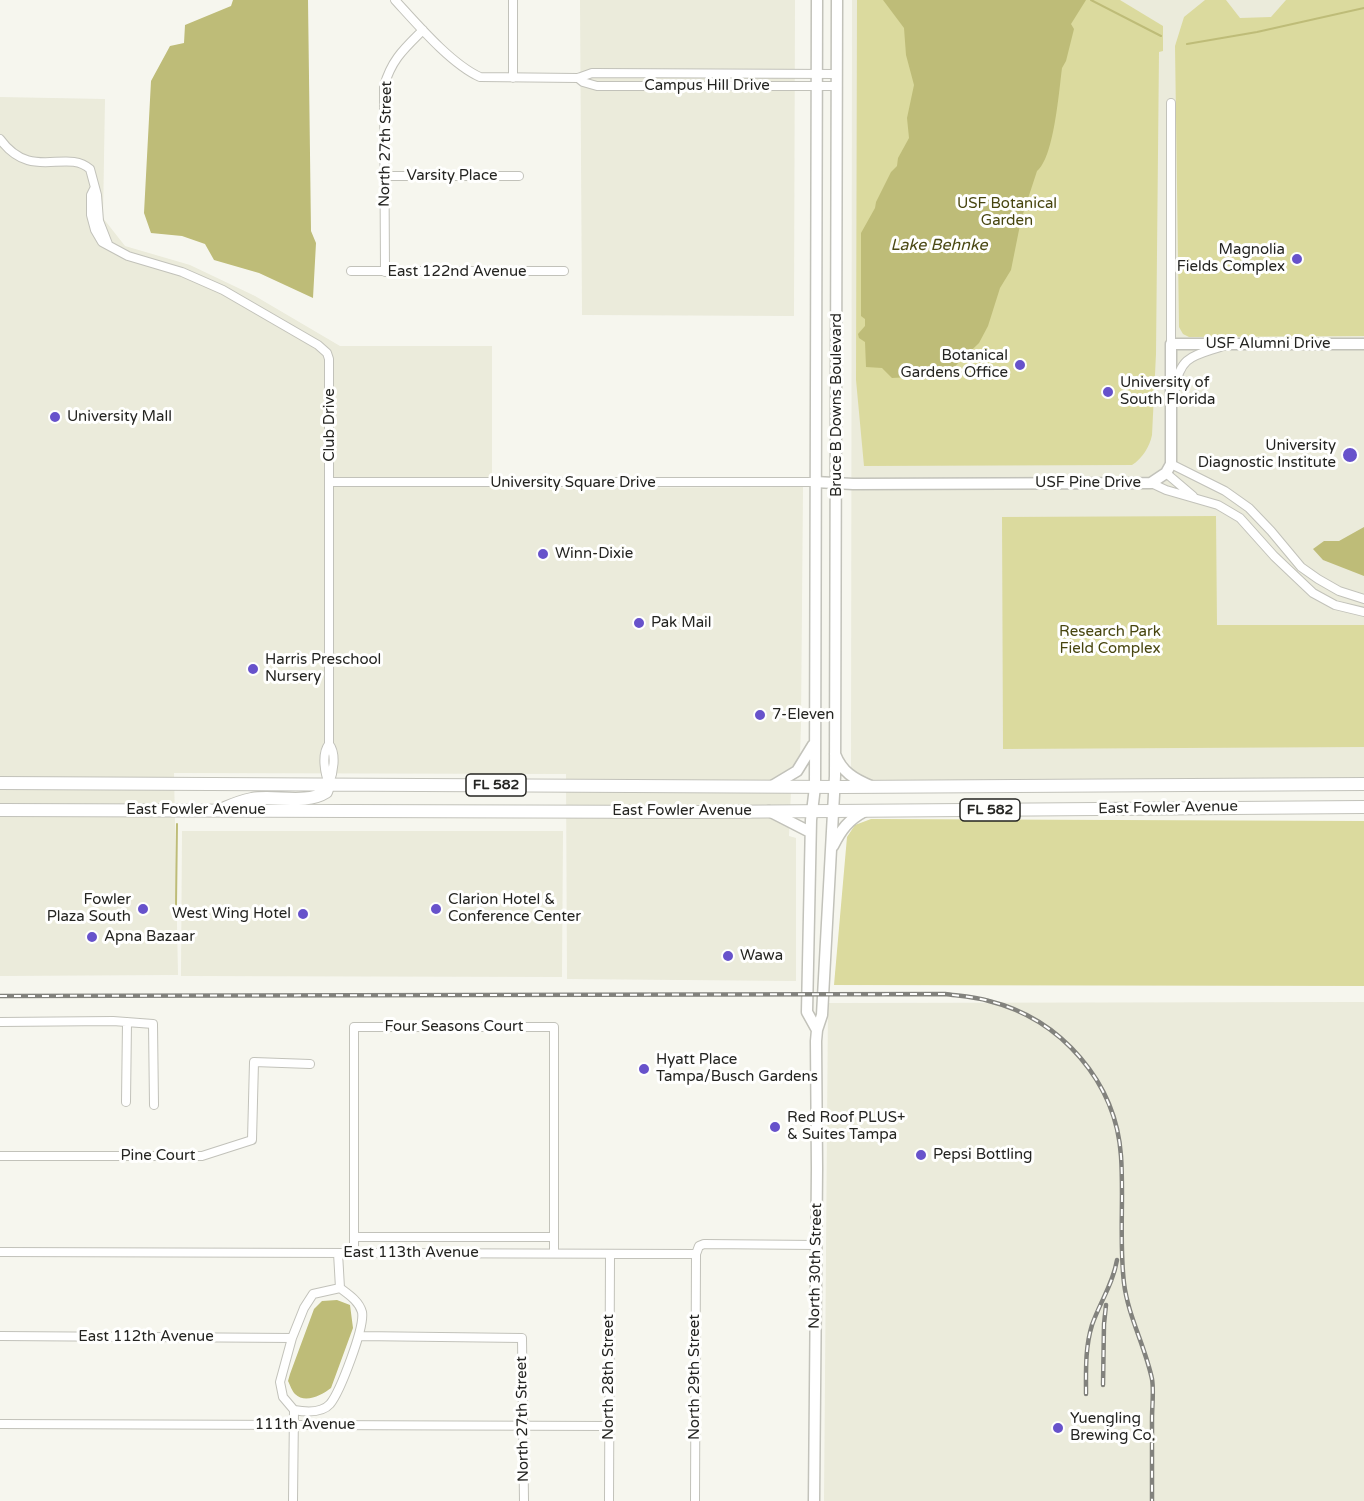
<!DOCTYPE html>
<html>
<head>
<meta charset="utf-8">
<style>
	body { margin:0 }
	canvas { display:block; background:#f6f6ee }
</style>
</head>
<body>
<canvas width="1364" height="1501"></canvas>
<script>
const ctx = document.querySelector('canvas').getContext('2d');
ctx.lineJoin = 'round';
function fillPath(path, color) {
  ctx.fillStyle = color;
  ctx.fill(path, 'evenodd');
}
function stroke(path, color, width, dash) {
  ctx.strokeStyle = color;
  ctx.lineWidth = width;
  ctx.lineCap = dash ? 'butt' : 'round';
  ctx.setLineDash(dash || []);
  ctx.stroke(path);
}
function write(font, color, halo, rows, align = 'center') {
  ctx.font = font + ' "Varela Round",sans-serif';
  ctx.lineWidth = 6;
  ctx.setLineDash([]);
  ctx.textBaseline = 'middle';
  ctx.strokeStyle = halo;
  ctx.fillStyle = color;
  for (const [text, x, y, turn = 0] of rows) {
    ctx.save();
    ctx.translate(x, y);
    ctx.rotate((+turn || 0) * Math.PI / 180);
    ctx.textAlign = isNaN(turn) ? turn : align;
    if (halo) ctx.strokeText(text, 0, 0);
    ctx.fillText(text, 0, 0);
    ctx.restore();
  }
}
fillPath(new Path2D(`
	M580 0H795L794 316 582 315Z
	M852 0H1364V785L851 783Z
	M0 97 105 99 103 218 125 246 190 265 255 296 340 346H492V488L803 487 801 724 800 758 792 767 789 836 796 838V981L567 979 566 774 174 773 178 975 0 976Z
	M182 831H563L562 977 181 976Z
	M1364 1002V1501H824L828 1003Z`), '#ebebdb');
fillPath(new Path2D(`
	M857 0H1120L1163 26V51L1159 52 1156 354 1152 435C1150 446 1142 459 1132 465L864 466 856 380Z
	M1205 0H1226L1240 18 1271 17 1286 0H1364V336L1189 337 1183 334 1179 327 1175 46 1184 17Z
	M1216 516 1217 625H1364V747L1003 749 1002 517Z
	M871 819 1364 821V986L834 985 847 837 855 825Z`), '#dbda9e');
fillPath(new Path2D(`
	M233 0H308L311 231 316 243 313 298 259 273 214 260 205 244 182 236 151 233 144 213 151 81 170 46 184 43 185 25 231 6Z
	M883 0H1086L1071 24 1074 29 1066 61 1062 68C1059 91 1054 158 1037 171L1021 220 1011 270 1000 288 988 326 979 343 946 375 892 378 882 368 866 367 865 342 859 338 858 334 865 326V319L861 316V233L875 208 876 202 891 172 897 166 898 158 909 138 907 118 914 85 906 55 904 28Z
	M1364 527V576L1323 560 1313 549 1324 541H1339Z
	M337 1300 350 1305 353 1328 331 1388C322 1395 305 1404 295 1394 292 1391 290 1385 288 1381L290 1374 314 1309 322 1301Z`), '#bebc78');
stroke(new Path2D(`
	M1091 0 1161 36
	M1187 44 1257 32 1364 8
	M176 905 177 824`), '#bebc78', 2);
const minor = new Path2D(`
	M395 0C417 24 451 64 480 77L578 78 592 73 837 74
	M513 0V78
	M578 78 583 82 597 86H837
	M1171 103V344
	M0 139C31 182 66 148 90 169L97 195 99 221 108 244
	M385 176H519
	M94 189 91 195V215L95 230 102 242 128 256 182 272 223 290 318 345 327 353 329 359V744C321 754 325 774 329 784
	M351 271H564
	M385 272 384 86C392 59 404 49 423 30
	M1175 389C1180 355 1194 356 1223 346
	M1171 464 1225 491 1249 508 1271 531 1301 567 1318 579 1339 591 1364 599
	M1166 473 1193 496
	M330 482H815
	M1151 483 1166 490 1218 505 1240 518 1274 556 1313 593 1335 605 1364 612
	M329 744C337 754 333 773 329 784
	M0 1022 113 1021 153 1024 154 1105
	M126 1102 127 1022
	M0 1156H202L252 1140 254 1062 310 1064
	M354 1237H554
	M0 1252 696 1254
	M354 1253V1027H554V1253
	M0 1336 292 1338
	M359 1336 522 1338 524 1501
	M294 1410C305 1412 322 1413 330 1404 340 1392 365 1327 362 1312 359 1301 348 1294 340 1288L338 1253
	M0 1424 609 1426
	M293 1501 294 1410 283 1397 280 1382 292 1338 304 1308 313 1294 340 1288
	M609 1501 610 1254
	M695 1501 696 1254 699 1246 704 1244 816 1245`);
const tertiary = new Path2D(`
	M815 482 853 484 1151 483 1166 473 1171 464V344H1364`);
const secondary = new Path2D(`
	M835 754C842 772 854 779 871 786
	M772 786 797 771 813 745
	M769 811 810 832
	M833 846C841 830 848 820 865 811
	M817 1030 807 1012 811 820 815 787 817 0
	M814 1501 817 1169 816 1041 817 1030 822 1015 835 776 837 0`);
const primary = new Path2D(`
	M0 783 842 787 1364 784
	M225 808C234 804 242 801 252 799 275 795 306 805 326 792L329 784
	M0 810 700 812 1364 807`);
stroke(minor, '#c2c2ba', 10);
stroke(tertiary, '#c2c2ba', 13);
stroke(secondary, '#c2c2ba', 13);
stroke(primary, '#c2c2ba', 14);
stroke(minor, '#fff', 8);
stroke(tertiary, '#fff', 10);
stroke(secondary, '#fff', 10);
stroke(primary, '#fff', 12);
const rail = new Path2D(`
	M0 996 945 994C960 996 975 997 989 1001 1061 1019 1116 1082 1121 1156 1124 1199 1119 1241 1124 1283 1128 1316 1145 1346 1152 1379 1154 1391 1152 1406 1152 1419 1152 1447 1152 1474 1152 1501
	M1103 1385 1104 1324 1106 1305
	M1086 1394C1086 1370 1085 1348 1092 1325 1100 1302 1113 1284 1117 1260`);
stroke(rail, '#82827d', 4.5);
stroke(rail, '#fffffe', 2, [7]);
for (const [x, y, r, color] of [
	[1297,259,6,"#6752cb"],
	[1020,365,6,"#6752cb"],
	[1108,392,6,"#6752cb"],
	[55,417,6,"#6752cb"],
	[1350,455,8,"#6752cb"],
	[543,554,6,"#6752cb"],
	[639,623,6,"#6752cb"],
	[253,669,6,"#6752cb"],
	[760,715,6,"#6752cb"],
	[143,909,6,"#6752cb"],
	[436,909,6,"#6752cb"],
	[303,914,6,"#6752cb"],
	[92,937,6,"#6752cb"],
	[728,956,6,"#6752cb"],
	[644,1069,6,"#6752cb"],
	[775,1127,6,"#6752cb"],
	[921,1155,6,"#6752cb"],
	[1058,1428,6,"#6752cb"]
]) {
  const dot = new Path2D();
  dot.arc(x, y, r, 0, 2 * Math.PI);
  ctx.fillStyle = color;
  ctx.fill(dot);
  stroke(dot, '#fffffe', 2);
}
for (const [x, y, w] of [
	[496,785,60],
	[990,810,60]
]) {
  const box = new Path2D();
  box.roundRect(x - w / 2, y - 11, w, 22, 4.5);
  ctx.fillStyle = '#fffffe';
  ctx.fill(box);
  stroke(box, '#242421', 1.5);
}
write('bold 14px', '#242421', null, [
	["FL 582",496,785],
	["FL 582",990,810]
]);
write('15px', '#242421', '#fffffe', [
	["Campus Hill Drive",707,86],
	["North 27th Street",386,144,-89],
	["Varsity Place",452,176],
	["East 122nd Avenue",457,272],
	["USF Alumni Drive",1268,344],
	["Bruce B Downs Boulevard",837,405,-90],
	["Club Drive",330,425,-90],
	["University Square Drive",573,483],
	["USF Pine Drive",1088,483],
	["East Fowler Avenue",1168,808,-1],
	["East Fowler Avenue",196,810],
	["East Fowler Avenue",682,811],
	["Four Seasons Court",454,1027],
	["Pine Court",158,1156],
	["East 113th Avenue",411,1253],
	["North 30th Street",816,1266,-89],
	["East 112th Avenue",146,1337],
	["North 28th Street",609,1377,-90],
	["North 29th Street",695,1377,-90],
	["North 27th Street",523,1419,-91],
	["111th Avenue",305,1425]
]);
write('15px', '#47450f', '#fffffe', [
	["USF Botanical",1007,204],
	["Garden",1007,221],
	["Research Park",1110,632],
	["Field Complex",1110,649]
]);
write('15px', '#242421', '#fffffe', [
	["Magnolia",1285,250,"right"],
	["Fields Complex",1285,267,"right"],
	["Botanical",1008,356,"right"],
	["Gardens Office",1008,373,"right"],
	["University of",1120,383],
	["South Florida",1120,400],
	["University Mall",67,417],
	["University",1336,446,"right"],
	["Diagnostic Institute",1336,463,"right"],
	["Winn-Dixie",555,554],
	["Pak Mail",651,623],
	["Harris Preschool",265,660],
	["Nursery",265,677],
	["7-Eleven",772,715],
	["Fowler",131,900,"right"],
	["Plaza South",131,917,"right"],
	["Clarion Hotel &",448,900],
	["Conference Center",448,917],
	["West Wing Hotel",291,914,"right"],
	["Apna Bazaar",104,937],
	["Wawa",740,956],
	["Hyatt Place",656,1060],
	["Tampa/Busch Gardens",656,1077],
	["Red Roof PLUS+",787,1118],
	["& Suites Tampa",787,1135],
	["Pepsi Bottling",933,1155],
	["Yuengling",1070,1419],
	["Brewing Co.",1070,1436]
], 'left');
write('italic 16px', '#4b4914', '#fffffe', [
	["Lake Behnke",939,246]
]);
</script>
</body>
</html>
